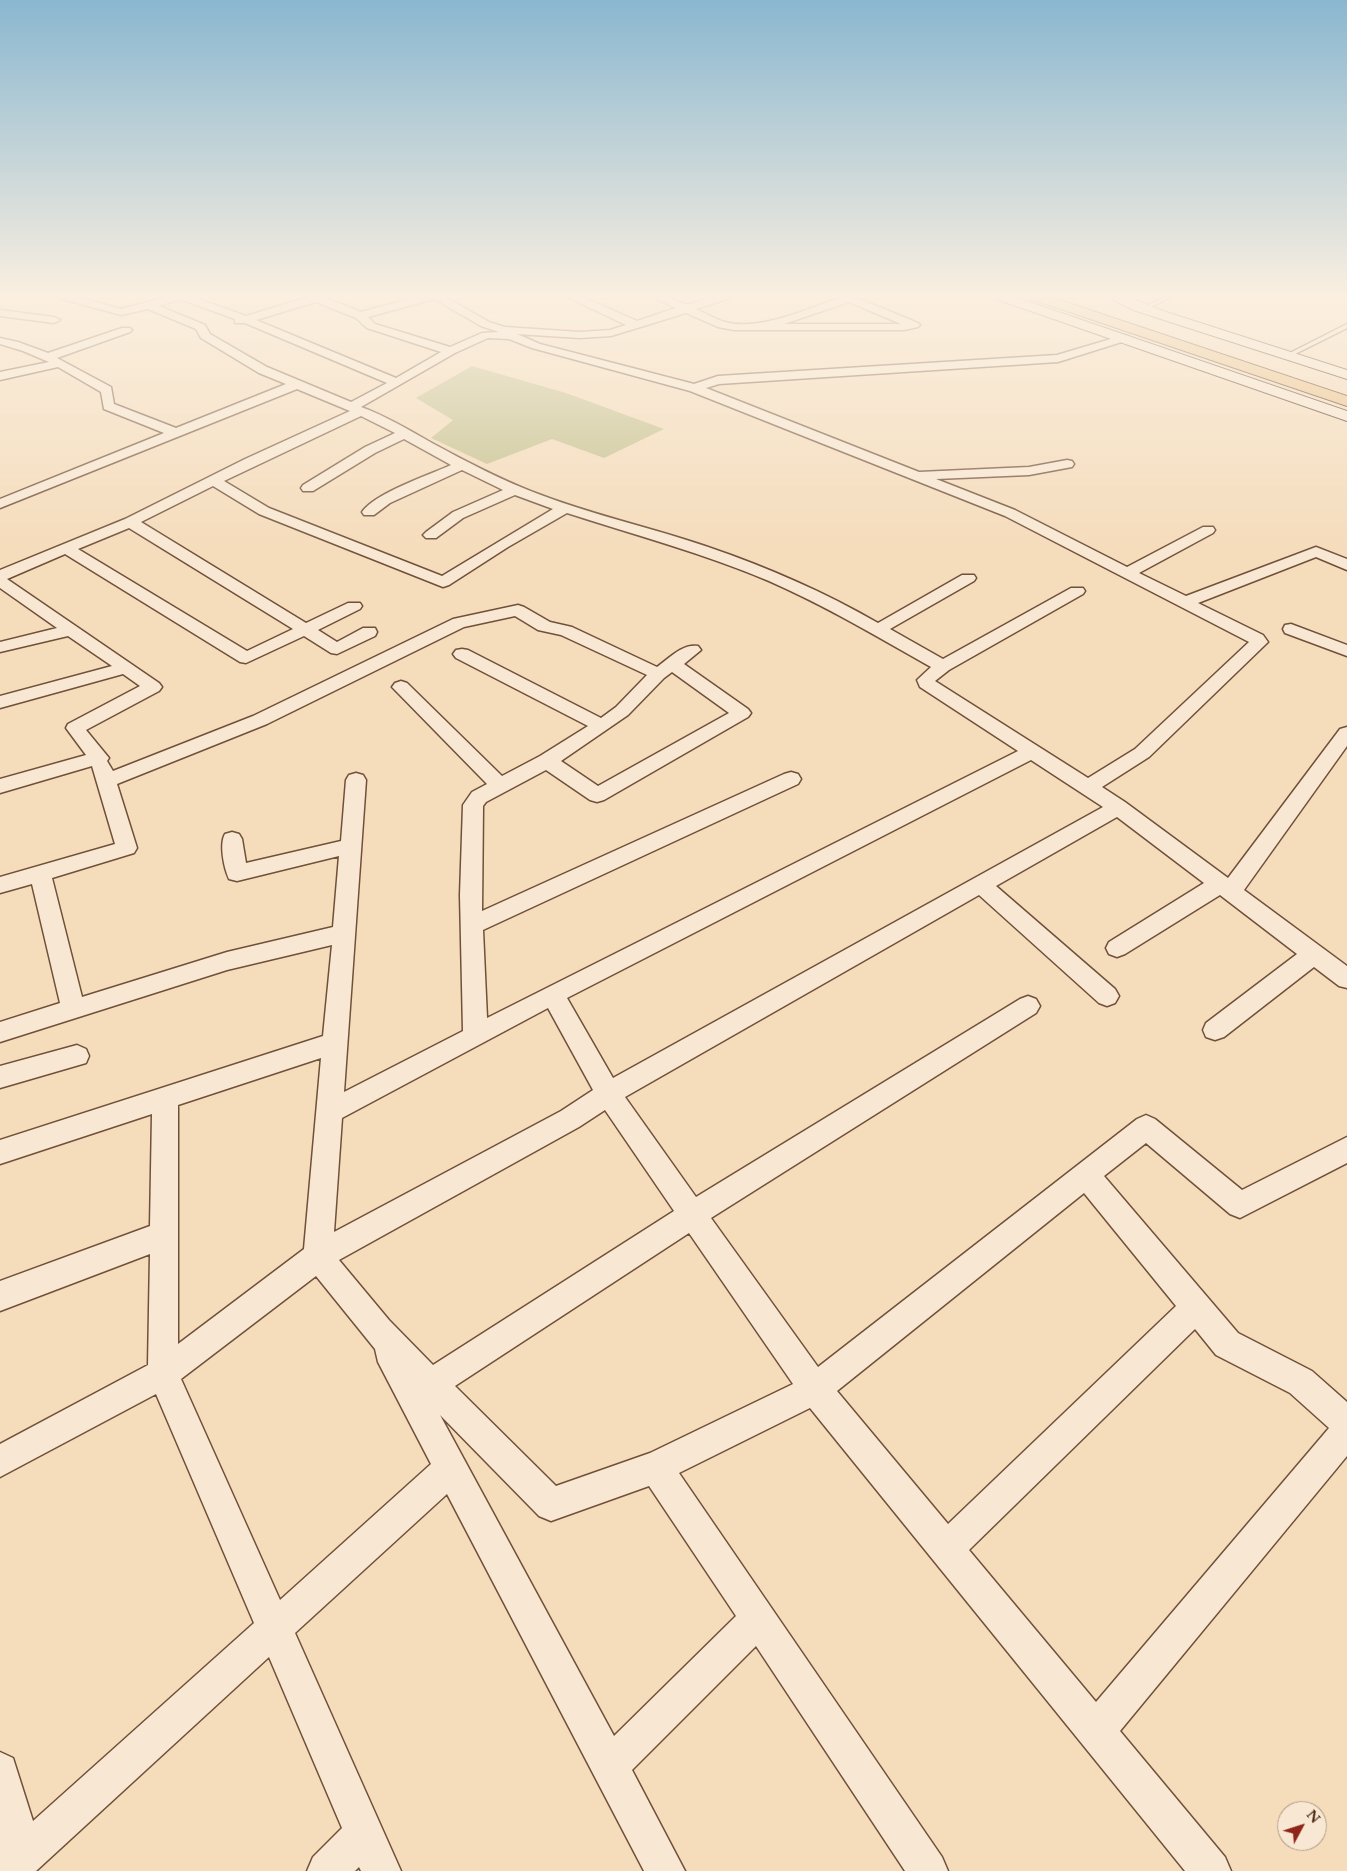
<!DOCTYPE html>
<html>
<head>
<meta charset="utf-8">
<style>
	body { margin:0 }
	#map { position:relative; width:1347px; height:1871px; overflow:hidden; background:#f5dcbb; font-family:Cardo,serif }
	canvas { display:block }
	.north { position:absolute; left:1277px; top:1801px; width:50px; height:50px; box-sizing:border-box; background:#f8e8d3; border:1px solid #b09984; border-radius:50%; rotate:50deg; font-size:14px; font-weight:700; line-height:20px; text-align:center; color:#44220e }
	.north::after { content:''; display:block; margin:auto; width:18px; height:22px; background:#8f2418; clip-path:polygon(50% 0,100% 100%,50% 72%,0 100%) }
</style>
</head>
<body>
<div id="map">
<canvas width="1347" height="1871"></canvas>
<div class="north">N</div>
</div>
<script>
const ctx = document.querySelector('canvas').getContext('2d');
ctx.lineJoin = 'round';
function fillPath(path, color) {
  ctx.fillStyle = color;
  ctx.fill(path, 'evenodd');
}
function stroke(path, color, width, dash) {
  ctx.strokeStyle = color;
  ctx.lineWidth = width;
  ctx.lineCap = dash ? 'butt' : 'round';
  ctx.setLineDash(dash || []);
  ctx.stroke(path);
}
fillPath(new Path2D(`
	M472 366 566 393 664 429 604 458 552 439 487 464 431 438 453 420 416 398Z`), '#c1bf8c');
const service = new Path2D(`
	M1167 296H1173L1149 308 1144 307Z
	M1347 324V328L1289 357 1284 356Z`);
const minor = new Path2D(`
	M58 296H74L121 309 170 296H190L246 316 308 297 307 296H321L361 312 421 296H444L489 322 505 327 580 332 610 330 626 325 569 298 568 296H581L637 321 676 308 654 298 653 296H666L687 305 716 296H731L730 298 696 309C705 313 715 319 725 322 759 332 812 307 845 296H852L918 323 920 325 918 327 904 330H734L718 327 686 313 611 336 580 338 517 334 540 344 694 384 718 376 1057 355 1124 335 1128 336 1130 338 1128 340 1058 362 719 384 706 388 919 472 1029 467 1067 460 1072 461 1074 464 1072 467 1029 475 936 479 1015 510 1127 567 1203 527H1213L1215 530 1213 533 1139 573 1186 596 1316 547 1347 559V570L1316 557 1198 603 1263 635 1268 642 1149 757 1102 787 1125 802 1228 878 1340 729 1347 727V746L1244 890 1347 966V988L1339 986 1314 967 1224 1037 1215 1040 1206 1037 1203 1030 1206 1023 1297 954 1220 895 1125 954 1117 957 1109 954 1106 948 1109 942 1204 883 1117 817 996 886 1115 989 1119 996 1115 1003 1107 1006 1099 1003 979 895 625 1097 696 1197 1020 999 1028 996 1036 999 1040 1006 1036 1013 711 1218 818 1367 1137 1119 1146 1115 1155 1119 1242 1190 1347 1137V1163L1240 1218 1230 1214 1146 1143 1104 1176 1238 1333 1312 1371 1347 1402V1456L1120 1731 1225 1857 1231 1871H1185L810 1408 679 1473 942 1857 948 1871H905L756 1646 632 1770 685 1871H644L447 1494 295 1633 401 1871H361L359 1867 355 1871H307L313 1857 342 1828 269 1657 36 1871H0V1752L13 1758 33 1821 254 1623 156 1394 0 1477V1444L148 1365 150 1254 0 1311V1281L150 1226 152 1114 0 1164V1140L323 1036 332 945 227 970 0 1042V1022L60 1003 32 884 0 893V877L115 844 92 766 0 793V779L86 755 66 728 68 724 140 686 123 674 0 708V696L112 666 68 636 0 652V642L57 628 0 588V570L125 519 245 459 350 411 297 389 0 508V499L164 433 104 409 101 392 58 367 0 380V372L49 362 23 351 0 344V338L18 342 48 353 122 328H130L132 330 130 332 57 358 111 387 114 404 176 428 286 384 259 373 201 338 196 329 148 309 121 315 59 298ZM180 299 235 319V323H245L387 383 351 402 267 367 210 334 205 325 159 306ZM434 299 481 326 499 332 482 333 450 347 375 324 368 317ZM316 302 356 318 367 328 441 352 396 378 256 320ZM849 302 901 324H784ZM488 338 509 339 532 348 690 391 1005 516 1249 642 1135 749 1088 778 935 681 949 670 1083 594 1085 591 1083 588H1071L943 659 890 629 974 581 976 578 974 575H962L878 623C824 592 767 567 708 547 653 528 596 516 541 495 503 481 467 462 432 443 409 430 386 416 361 407L455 353ZM361 416 395 433 365 447 303 485 301 488 303 491H313L375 453 404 439 451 465C429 475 375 493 362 512L364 515H374L390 503 462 470 503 490 453 512 426 532 423 535 426 538H436L463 518 515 495 553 509 442 576 269 508 224 481ZM213 486 259 514 443 587 449 585 508 547 567 513C635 535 703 553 769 581 826 606 878 637 931 667L917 680 920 687 1018 751 487 1018 483 930 798 784 801 779 798 774 791 772 784 774 482 911 483 806 486 802 546 770 590 800 597 802 604 800 748 717 751 713 748 709 684 664 701 650 698 646C683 643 668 659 657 667L572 627 550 622 524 607 518 605 453 619 253 716 113 771 107 761 109 758 86 730 159 691 162 687 159 683 7 579 65 554 240 662 246 663 304 636 331 653 337 654 375 636 377 632 375 628H363L337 642 318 630 360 609 362 606 360 603H348L306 623 141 522ZM129 528 293 629 247 651 78 549ZM515 616 538 630 561 635 647 675 616 707 601 718 468 650 462 649 456 650 453 654 456 658 588 726 540 756 502 776 407 683 401 681 395 683 392 687 487 784 472 792 463 805 460 895 463 1031 344 1092 366 780 363 775 356 773 349 775 346 780 341 841 246 863 242 839 239 834 232 832 225 834C219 844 224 868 229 879L237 881 339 856 333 927 227 952 82 997 52 878 134 853 137 848 117 784 267 724 464 627ZM672 672 729 713 598 786 561 761 628 715 664 678ZM1031 760 1103 807 613 1078 567 998ZM548 1008 593 1090 561 1111 334 1232 342 1118ZM321 1058 304 1249 178 1344V1105ZM605 1110 674 1211 433 1365 389 1320 339 1260 579 1127ZM1084 1193 1176 1306 948 1524 837 1391ZM689 1233 793 1384 650 1453 556 1486 455 1386ZM316 1276 375 1349 378 1362 431 1464 280 1600 181 1379ZM1195 1329 1216 1355 1290 1393 1329 1428 1096 1702 969 1550ZM440 1415 539 1516 551 1521 649 1486 736 1616 614 1736Z
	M0 310 54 317 60 320 54 323 0 316Z
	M1291 624 1347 645V656L1285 633 1283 629 1285 625Z
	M77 1045 86 1049 89 1056 86 1063 0 1088V1066Z`);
const secondary = new Path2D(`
	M995 296H1012L1347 411V421L996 299Z
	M1111 296H1126L1163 311 1347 370V379L1133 310 1112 299Z`);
const motorway = new Path2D(`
	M1030 296H1048L1347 396V406L1031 299Z`);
stroke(service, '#705039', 3);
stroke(minor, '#705039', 3);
stroke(secondary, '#44220e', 2);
stroke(motorway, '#44220e', 2);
fillPath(service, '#f8e8d3');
fillPath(minor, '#f8e8d3');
fillPath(secondary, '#f8e8d3');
fillPath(motorway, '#eabe7e');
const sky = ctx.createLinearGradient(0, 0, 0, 558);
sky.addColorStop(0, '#8ab7d0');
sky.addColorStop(0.53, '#faefe0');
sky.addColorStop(1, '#faefe000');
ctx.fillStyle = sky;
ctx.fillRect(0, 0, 1347, 558);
</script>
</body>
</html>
